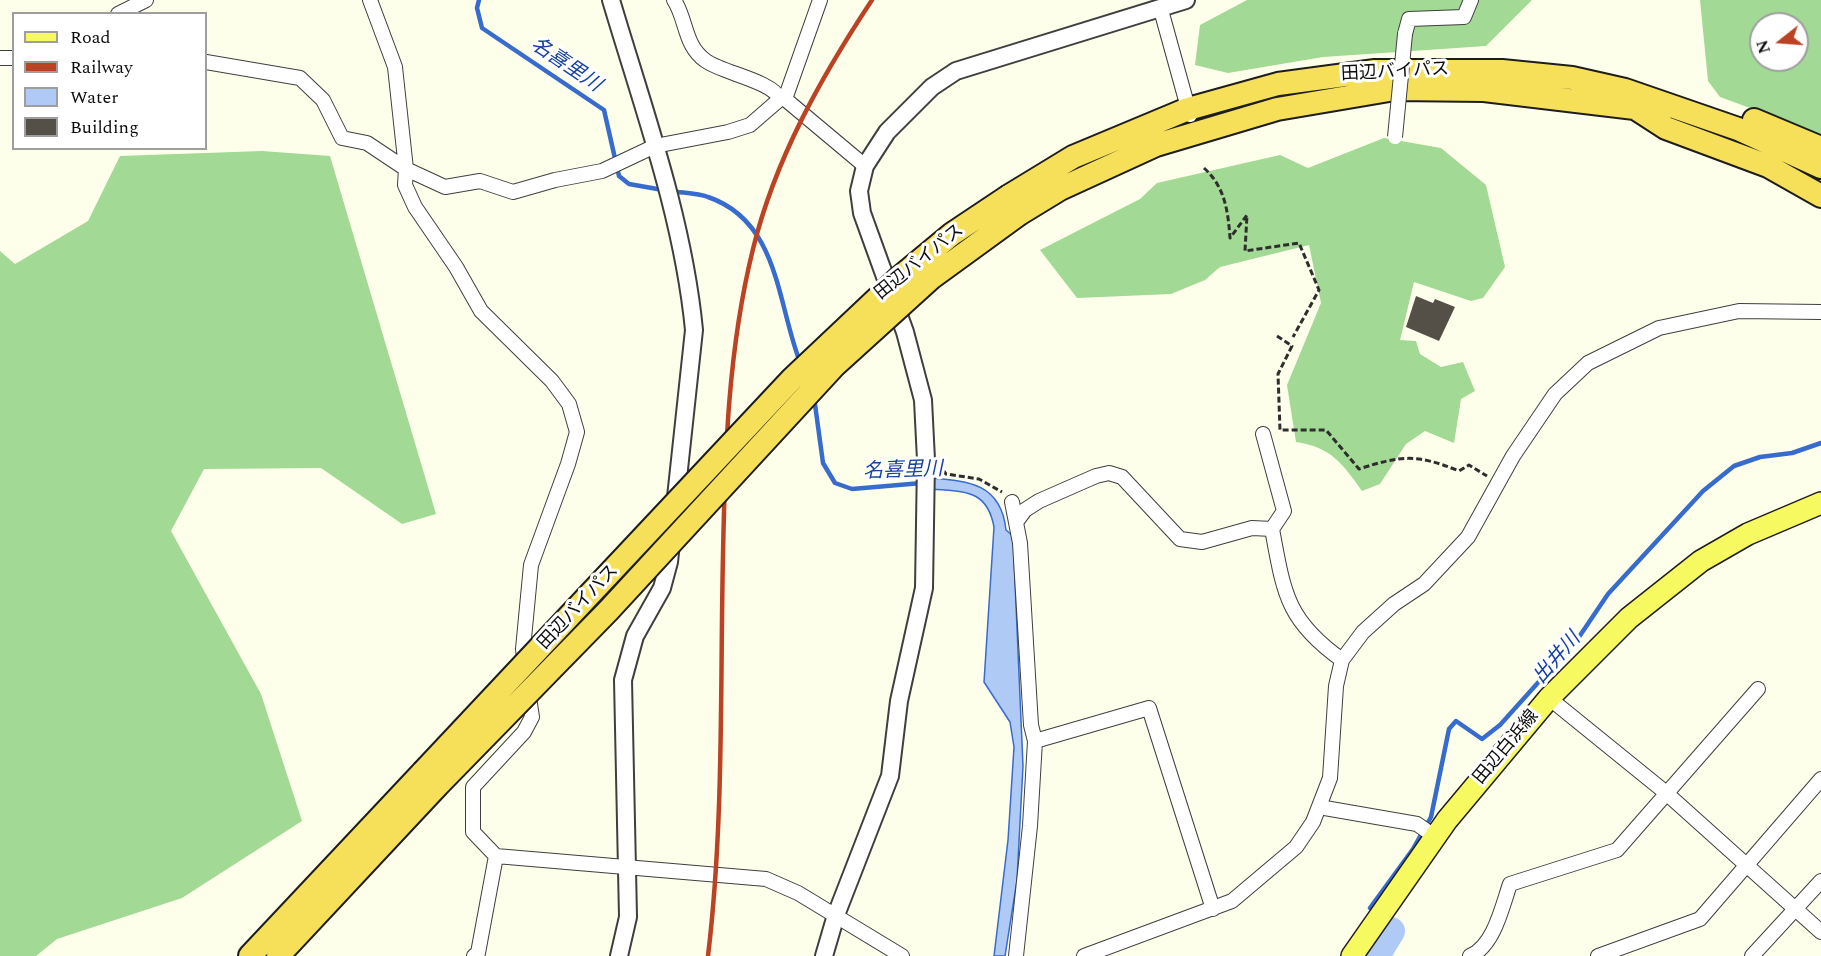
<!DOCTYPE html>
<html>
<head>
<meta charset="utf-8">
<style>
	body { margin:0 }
	#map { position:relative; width:1821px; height:956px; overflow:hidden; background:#feffeb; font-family:Spectral,serif }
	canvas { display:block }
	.legend { position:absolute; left:12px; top:12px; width:195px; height:138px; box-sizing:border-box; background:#fff; border:2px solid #9e9e9e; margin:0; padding:8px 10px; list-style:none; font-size:18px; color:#0c0c0c }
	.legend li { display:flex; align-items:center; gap:12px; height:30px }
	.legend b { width:30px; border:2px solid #9e9e9e }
	.north { position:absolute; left:1749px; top:12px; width:60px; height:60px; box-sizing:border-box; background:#fff; border:2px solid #9e9e9e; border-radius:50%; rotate:253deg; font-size:16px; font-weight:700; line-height:24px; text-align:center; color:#0c0c0c }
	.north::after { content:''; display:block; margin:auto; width:21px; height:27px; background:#bb4324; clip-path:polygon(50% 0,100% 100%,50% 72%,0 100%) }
</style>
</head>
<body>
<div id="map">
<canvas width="1821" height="956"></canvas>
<ul class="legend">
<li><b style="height:8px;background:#f7f961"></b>Road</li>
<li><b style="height:8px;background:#bb4324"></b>Railway</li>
<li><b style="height:16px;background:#b0caf6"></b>Water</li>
<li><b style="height:16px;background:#545048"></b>Building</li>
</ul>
<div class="north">N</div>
</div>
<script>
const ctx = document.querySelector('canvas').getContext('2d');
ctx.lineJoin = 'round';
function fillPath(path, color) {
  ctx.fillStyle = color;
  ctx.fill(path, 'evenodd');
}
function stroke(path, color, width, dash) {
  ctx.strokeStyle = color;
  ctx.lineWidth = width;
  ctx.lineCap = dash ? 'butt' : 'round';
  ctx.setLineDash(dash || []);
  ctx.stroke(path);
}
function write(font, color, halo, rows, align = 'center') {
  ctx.font = font + ' Spectral,"Noto Sans JP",serif';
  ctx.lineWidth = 6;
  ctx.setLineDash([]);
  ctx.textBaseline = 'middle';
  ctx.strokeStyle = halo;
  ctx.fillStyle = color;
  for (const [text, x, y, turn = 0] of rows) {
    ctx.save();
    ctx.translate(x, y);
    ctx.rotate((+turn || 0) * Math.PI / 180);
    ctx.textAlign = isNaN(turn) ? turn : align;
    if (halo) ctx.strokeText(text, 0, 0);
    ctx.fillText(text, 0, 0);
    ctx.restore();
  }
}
fillPath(new Path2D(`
	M1247 0H1532L1486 46 1323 57 1228 73 1195 65 1200 25Z
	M1700 0H1821V134L1720 97 1708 81ZM1761 24H1797V60H1761Z
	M1384 138 1441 148 1486 185 1505 267 1483 298 1471 301 1414 282 1400 340 1416 341 1420 354 1441 367 1463 362 1475 391 1461 399 1454 443 1425 431 1406 444 1380 484 1362 491C1343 464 1331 447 1296 442L1287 385 1321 303 1309 245 1220 267 1205 280 1171 294 1077 298 1040 250 1140 199 1157 183 1280 155 1308 168Z
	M262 151 330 156 436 514 402 524 321 468 204 469 171 531 261 694 302 821 182 898 57 939 36 956H0V251L15 264 88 221 120 156Z`), '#a2d994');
const water = new Path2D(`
	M931 478C970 481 1001 484 1006 530L1013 536 1023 766 1017 880 1005 956H994L1008 840 1014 747 1010 722 984 682 994 527C987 489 964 492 932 489Z`);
fillPath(water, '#b0caf6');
stroke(water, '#376bcd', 1.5);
stroke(new Path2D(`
	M479 0 477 8 482 28 604 110 619 176 629 184 663 190
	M671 191C683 193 697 193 708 197 779 221 777 303 800 362
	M814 397 823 463 835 483 852 489 922 483
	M1370 908 1413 849 1431 817 1449 729 1456 721 1482 739 1500 725 1579 637 1608 594 1703 491 1734 466 1760 457 1792 453 1821 443`), '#376bcd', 4.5);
stroke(new Path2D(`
	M1376 956 1391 931`), '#b0caf6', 28);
fillPath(new Path2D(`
	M1416 296 1433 303 1435 299 1455 307 1439 341 1406 327Z`), '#545048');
const minor = new Path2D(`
	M370 0 395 67 406 169 405 185 415 207 456 267 481 311 552 381 569 404 577 432 568 464 531 565 523 649 525 666
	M674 0C687 20 684 46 706 61 723 73 772 81 780 99
	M1161 10 1190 115
	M118 14 146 0
	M1405 34 1409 19 1464 17 1471 0
	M0 58H14
	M206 62 300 78 323 100 342 138 367 143 406 169 445 187 480 181 513 192 555 180 602 171 655 146 728 132 750 125 780 99H785L865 166
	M785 99 820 0
	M1263 434 1284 511 1272 529C1284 593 1286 620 1342 660
	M1012 502 1020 543 1031 725 1035 741 1030 826 1016 956
	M1017 521 1025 510 1039 501 1096 476 1109 473 1122 477 1180 539 1202 542 1252 528 1272 529
	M528 691 532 717 524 732 473 787V832L496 856 766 879 798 893 902 956
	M1549 698 1665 792 1821 932
	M1035 741 1149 708 1213 909
	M1319 807 1417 824 1434 836
	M474 956 478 953 496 856
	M1084 956 1232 901 1296 847 1313 822 1330 778 1336 686 1342 660 1363 632 1394 604 1424 584 1468 537 1513 456 1555 394 1588 363 1659 328 1739 311 1821 312
	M1470 956C1494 946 1502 907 1510 884L1617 850 1758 689
	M1598 956 1700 919 1821 779
	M1752 956 1821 881`);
const tertiary = new Path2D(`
	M611 0C643 108 683 217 694 330L669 562 662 588 635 636 623 680 628 917 619 956
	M824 956 836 915 890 776 899 701 924 588 926 460 923 400 905 332 862 213 859 191 865 166 887 132 932 87 956 71 1186 0`);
const primary = new Path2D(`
	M1352 956 1447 820 1549 698 1629 618 1701 561 1748 534 1821 503`);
const trunk = new Path2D(`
	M1632 106 1666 128 1768 166 1821 196
	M1754 120 1821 148
	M1009 196 1073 157 1188 109 1278 84 1375 71H1502L1572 78 1625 90 1738 129 1821 167
	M1019 214 1060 189 1156 145 1277 109 1395 89 1484 90 1643 109
	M250 956 423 772
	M278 956 436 787`);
stroke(minor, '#3f3f3f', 16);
stroke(tertiary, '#3f3f3f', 20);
stroke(primary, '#1d1d1d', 24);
stroke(trunk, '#1d1d1d', 26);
stroke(new Path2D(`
	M1204 168C1225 187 1228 211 1230 238L1247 215 1245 251 1299 243 1319 290 1293 337
	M1277 336 1292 346 1278 374 1280 430H1326L1359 469C1402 455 1417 454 1459 471L1469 465 1487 476
	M943 470 946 474 979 479 1002 492`), '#2e2e2e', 3, [6, 3]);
stroke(minor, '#fff', 14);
stroke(tertiary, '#fff', 16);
stroke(primary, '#f7f961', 21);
stroke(trunk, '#f6e05a', 22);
stroke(new Path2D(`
	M708 956C724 823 720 688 723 555 725 451 728 350 753 249 775 159 821 77 872 0`), '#bb4324', 4.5);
const minorBridge = new Path2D(`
	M1395 137 1405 34`);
const trunkBridge = new Path2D(`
	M423 772 792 379 899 278 952 234 1009 196
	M436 787 608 611 835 365 931 278 1019 214`);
stroke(minorBridge, '#3f3f3f', 16, []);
stroke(trunkBridge, '#1d1d1d', 26, []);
stroke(minorBridge, '#fff', 14);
stroke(trunkBridge, '#f6e05a', 22);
write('18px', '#0c0c0c', '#fff', [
	["田辺バイパス",1395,73,-3],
	["田辺バイパス",920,263,-39],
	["田辺バイパス",579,608,-47],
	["田辺白浜線",1507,748,-50]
]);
write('italic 20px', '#16409d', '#fff', [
	["名喜里川",565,66,34],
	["名喜里川",903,472,-2],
	["出井川",1558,659,-49]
]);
</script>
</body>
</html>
